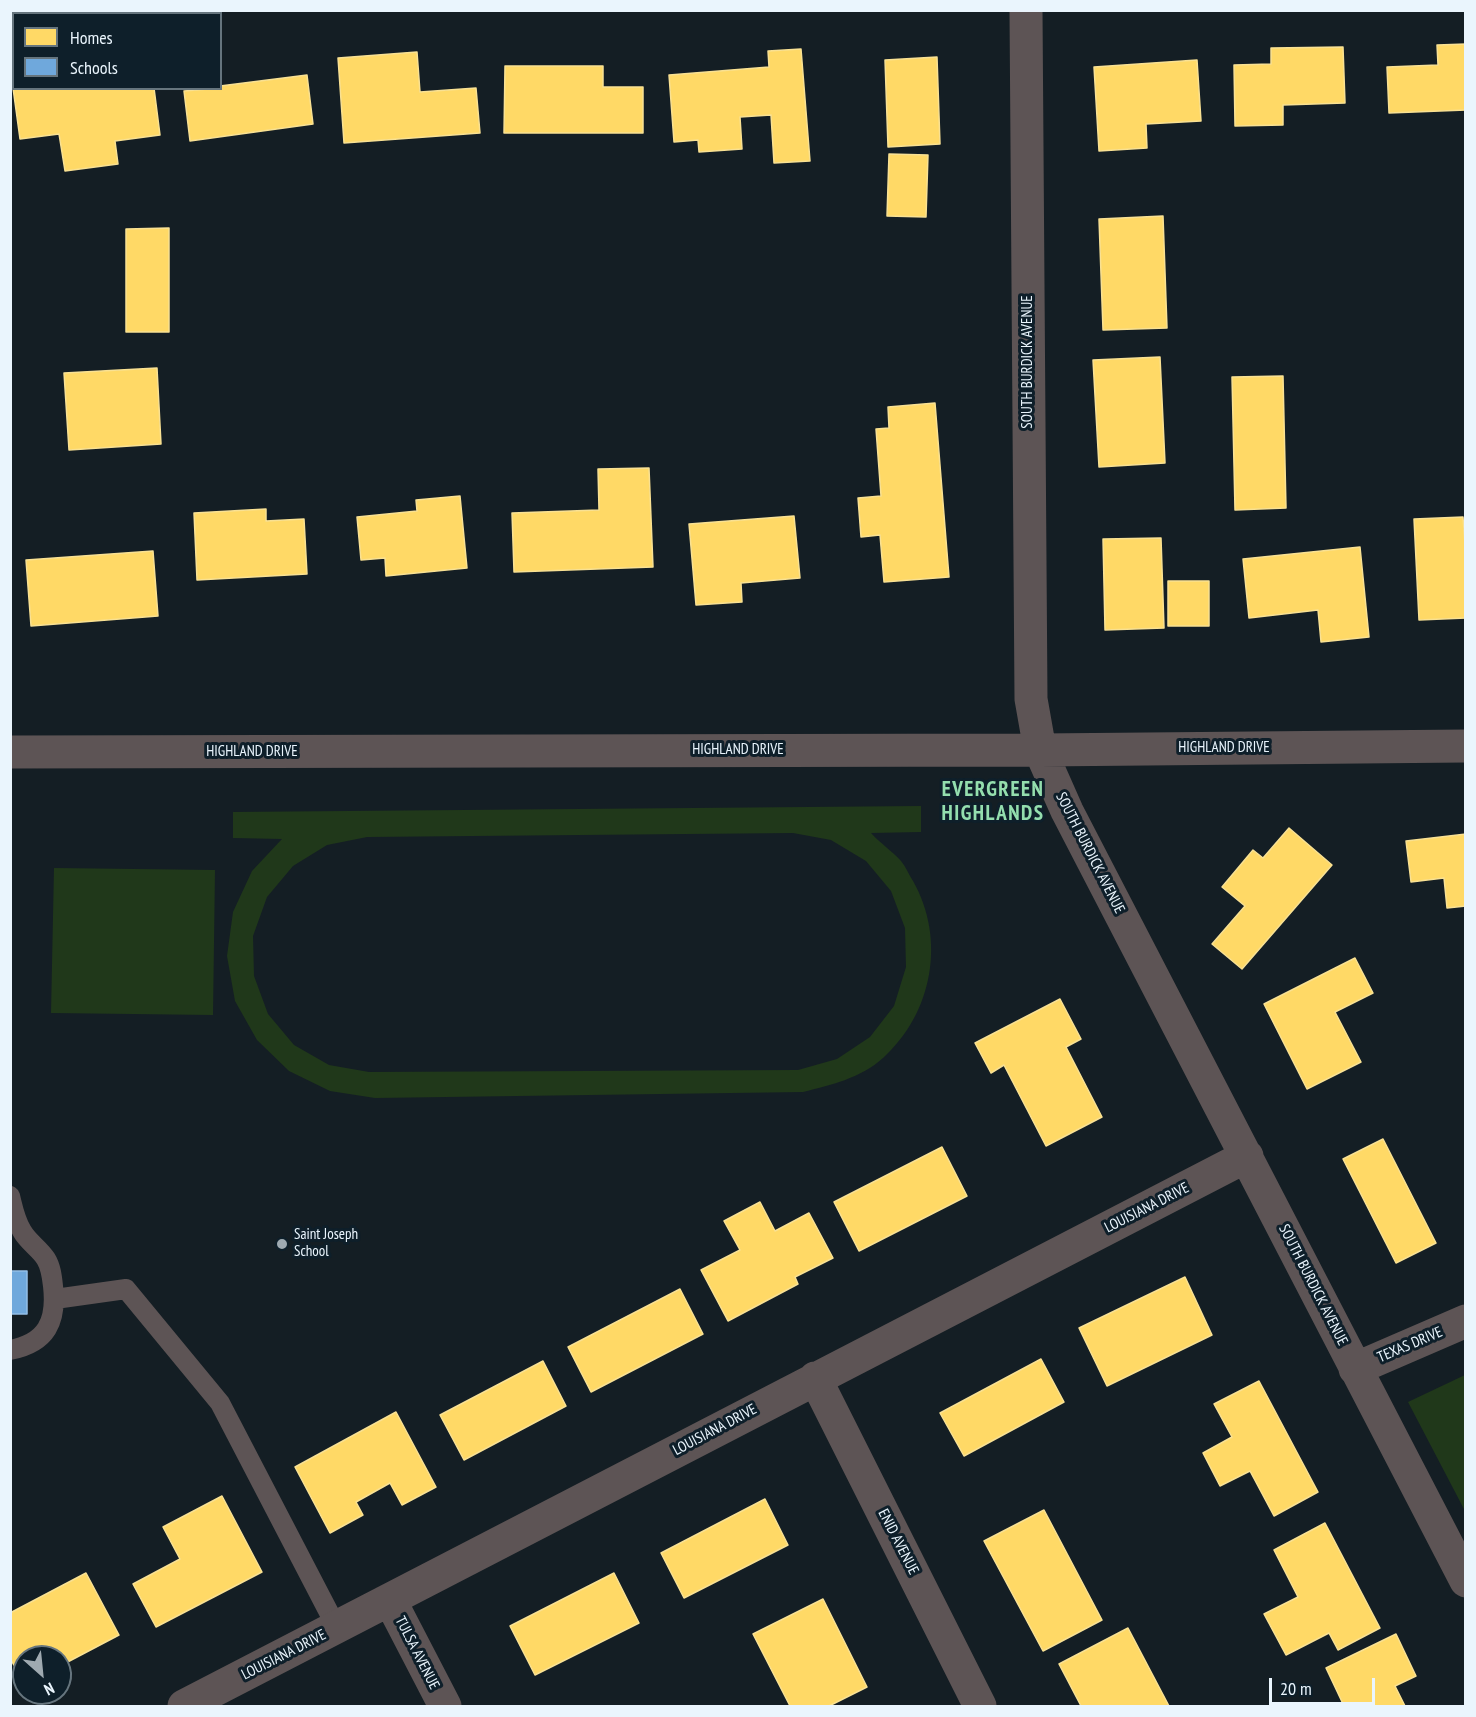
<!DOCTYPE html>
<html>
<head>
<meta charset="utf-8">
<style>
	body { margin:0 }
	#map { position:relative; width:1476px; height:1717px; overflow:hidden; background:#141e24; font-family:"PT Sans Narrow",sans-serif }
	canvas { display:block }
	.frame { position:absolute; inset:0; border:12px solid #eaf5fd; pointer-events:none }
	.legend { position:absolute; left:12px; top:12px; width:210px; height:78px; box-sizing:border-box; background:#0e1f2a; border:2px solid #66757e; margin:0; padding:8px 10px; list-style:none; font-size:18px; color:#eaf5fd }
	.legend li { display:flex; align-items:center; gap:12px; height:30px }
	.legend b { width:30px; border:2px solid #66757e }
	.north { position:absolute; left:12px; top:1645px; width:60px; height:60px; box-sizing:border-box; background:#0e1f2a; border:2px solid #66757e; border-radius:50%; rotate:153deg; font-size:16px; font-weight:700; line-height:24px; text-align:center; color:#eaf5fd }
	.north::after { content:''; display:block; margin:auto; width:21px; height:27px; background:#9faab1; clip-path:polygon(50% 0,100% 100%,50% 72%,0 100%) }
	.scale { position:absolute; left:1269px; top:1678px; width:106px; height:27px; box-sizing:border-box; border:3px solid #eaf5fd; border-top:0; padding-left:8px; font-size:18px; line-height:21px; white-space:nowrap; color:#eaf5fd; -webkit-text-stroke:4px #0e1f2a; paint-order:stroke }
</style>
</head>
<body>
<div id="map">
<canvas width="1476" height="1717"></canvas>
<div class="frame"></div>
<ul class="legend">
<li><b style="height:16px;background:#ffd966"></b>Homes</li>
<li><b style="height:16px;background:#6fa8dc"></b>Schools</li>
</ul>
<div class="north">N</div>
<div class="scale">20 m</div>
</div>
<script>
const ctx = document.querySelector('canvas').getContext('2d');
ctx.lineJoin = 'round';
function fillPath(path, color) {
  ctx.fillStyle = color;
  ctx.fill(path, 'evenodd');
}
function stroke(path, color, width, dash) {
  ctx.strokeStyle = color;
  ctx.lineWidth = width;
  ctx.lineCap = dash ? 'butt' : 'round';
  ctx.setLineDash(dash || []);
  ctx.stroke(path);
}
function write(font, color, halo, rows, align = 'center') {
  ctx.font = font + ' "PT Sans Narrow",sans-serif';
  ctx.lineWidth = 6;
  ctx.setLineDash([]);
  ctx.textBaseline = 'middle';
  ctx.strokeStyle = halo;
  ctx.fillStyle = color;
  for (const [text, x, y, turn = 0] of rows) {
    ctx.save();
    ctx.translate(x, y);
    ctx.rotate((+turn || 0) * Math.PI / 180);
    ctx.textAlign = isNaN(turn) ? turn : align;
    if (halo) ctx.strokeText(text, 0, 0);
    ctx.fillText(text, 0, 0);
    ctx.restore();
  }
}
fillPath(new Path2D(`
	M921 806V832L871 833C880 843 892 851 901 861 906 867 909 875 913 881 946 939 933 1013 883 1058 861 1078 831 1085 803 1092L375 1098 330 1091 289 1071 257 1040 235 1001 227 956 233 912 252 871 282 839 233 838V812ZM793 833 831 840 866 861 891 891 905 928 906 967 894 1006 870 1037 837 1059 798 1070 369 1072 329 1065 294 1045 268 1014 254 976 253 936 267 897 293 866 327 845 367 837Z
	M54 868 215 870 213 1015 51 1013Z
	M1465 1375V1511L1408 1402Z`), '#20381a');
const homes = new Path2D(`
	M1466 44V110L1389 113 1387 67 1438 65 1437 45Z
	M1343 47 1345 103 1283 105V125L1235 126 1234 65 1271 64V48Z
	M801 49 810 161 774 163 771 115 740 117 742 149 699 152 698 140 674 142 669 75 769 67 768 51Z
	M417 52 420 92 476 88 480 133 344 143 338 58Z
	M937 57 940 144 888 147 885 60Z
	M1197 60 1201 121 1146 124 1147 148 1099 151 1094 67Z
	M505 66H603V87H643V133H504Z
	M307 75 313 124 190 141 184 91 220 88V86Z
	M13 88H154L160 135 115 141 118 164 65 171 59 134 20 139Z
	M889 154 928 155 926 217 887 216Z
	M1163 216 1167 328 1103 330 1099 219Z
	M169 228V332H126V229Z
	M1160 357 1165 463 1099 467 1093 360Z
	M157 368 161 444 69 450 64 373Z
	M1283 376 1286 508 1235 510 1232 377Z
	M935 403 949 577 884 582 880 535 861 537 858 498 881 496 876 429 889 428 888 407Z
	M649 468 653 567 514 572 512 513 599 510 598 469Z
	M460 496 467 568 386 576 385 558 361 560 357 517 417 511 416 500Z
	M266 509V521L304 519 307 574 197 580 194 513Z
	M794 516 800 578 741 583 742 602 696 605 689 524Z
	M1463 517 1466 557V618L1419 620 1414 519Z
	M1161 538 1164 628 1105 630 1103 539Z
	M1360 547 1369 637 1321 642 1318 610 1249 618 1243 559Z
	M153 551 158 616 31 626 26 560Z
	M1168 581H1209V626H1168Z
	M1289 828 1332 865 1242 969 1212 944 1245 906 1222 887 1253 850 1263 858Z
	M1466 834V906L1447 908 1444 878 1411 882 1406 841Z
	M1355 958 1373 993 1335 1012 1361 1062 1307 1089 1264 1004Z
	M1060 999 1081 1039 1066 1047 1102 1117 1046 1146 1004 1065 991 1073 975 1043Z
	M1383 1139 1436 1243 1396 1263 1343 1159Z
	M942 1147 967 1196 859 1251 834 1202Z
	M760 1202 775 1231 809 1213 833 1258 795 1277 798 1284 728 1321 701 1270 740 1250 724 1221Z
	M1185 1277 1212 1335 1107 1386 1079 1328Z
	M680 1289 703 1334 591 1392 568 1347Z
	M1041 1359 1064 1402 964 1456 940 1413Z
	M543 1361 566 1406 464 1460 440 1415Z
	M1259 1381 1318 1492 1274 1516 1250 1471 1220 1486 1203 1453 1232 1437 1214 1404Z
	M396 1412 436 1487 402 1505 390 1483 356 1502 363 1515 330 1533 295 1467Z
	M222 1496 262 1572 156 1627 133 1584 180 1559 163 1527Z
	M765 1499 788 1545 684 1598 661 1553Z
	M1044 1510 1102 1620 1043 1651 984 1541Z
	M1325 1523 1380 1628 1338 1650 1329 1633 1286 1655 1264 1614 1298 1597 1274 1550Z
	M86 1573 119 1635 60 1666V1657H24V1684L10 1658V1613Z
	M614 1573 639 1623 535 1675 510 1626Z
	M823 1599 867 1687 829 1706H790L753 1634Z
	M1128 1628 1169 1706H1081L1059 1664Z
	M1396 1634 1416 1676 1395 1686 1405 1706H1344L1326 1668Z`);
fillPath(homes, '#ffd966');
stroke(homes, '#f9e193', 1.5);
const schools = new Path2D(`
	M10 1271H27V1314H10Z`);
fillPath(schools, '#6fa8dc');
stroke(schools, '#94bfe6', 1.5);
stroke(new Path2D(`
	M10 1196C13 1208 15 1220 22 1231 28 1242 40 1249 46 1259 51 1267 52 1277 53 1286 57 1321 47 1343 10 1350
	M55 1299 126 1289 220 1403 337 1628`), '#5d5455', 20);
stroke(new Path2D(`
	M1026 10 1031 699 1040 750 1067 811 1466 1581
	M10 752 1040 750 1466 746
	M1355 1369 1466 1321
	M815 1378 980 1706
	M390 1600 445 1706
	M184 1706 1247 1156`), '#5d5455', 33);
for (const [x, y, r, color] of [
	[282,1244,6,"#9faab1"]
]) {
  const dot = new Path2D();
  dot.arc(x, y, r, 0, 2 * Math.PI);
  ctx.fillStyle = color;
  ctx.fill(dot);
  stroke(dot, '#0e1f2a', 2);
}
write('15px', '#eaf5fd', '#0e1f2a', [
	["SOUTH BURDICK AVENUE",1028,362,-90],
	["HIGHLAND DRIVE",1224,748],
	["HIGHLAND DRIVE",738,750],
	["HIGHLAND DRIVE",252,752],
	["SOUTH BURDICK AVENUE",1090,853,63],
	["LOUISIANA DRIVE",1147,1208,-27],
	["SOUTH BURDICK AVENUE",1313,1285,63],
	["TEXAS DRIVE",1410,1345,-23],
	["LOUISIANA DRIVE",715,1430,-28],
	["ENID AVENUE",898,1542,63],
	["TULSA AVENUE",417,1653,63],
	["LOUISIANA DRIVE",284,1655,-27]
]);
write('15px', '#eaf5fd', '#0e1f2a', [
	["Saint Joseph",294,1235],
	["School",294,1252]
], 'left');
ctx.letterSpacing = '1.5px';
write('bold 21px', '#94deae', '#0e1f2a', [
	["EVERGREEN",993,790],
	["HIGHLANDS",993,814]
]);
ctx.letterSpacing = '0px';
</script>
</body>
</html>
